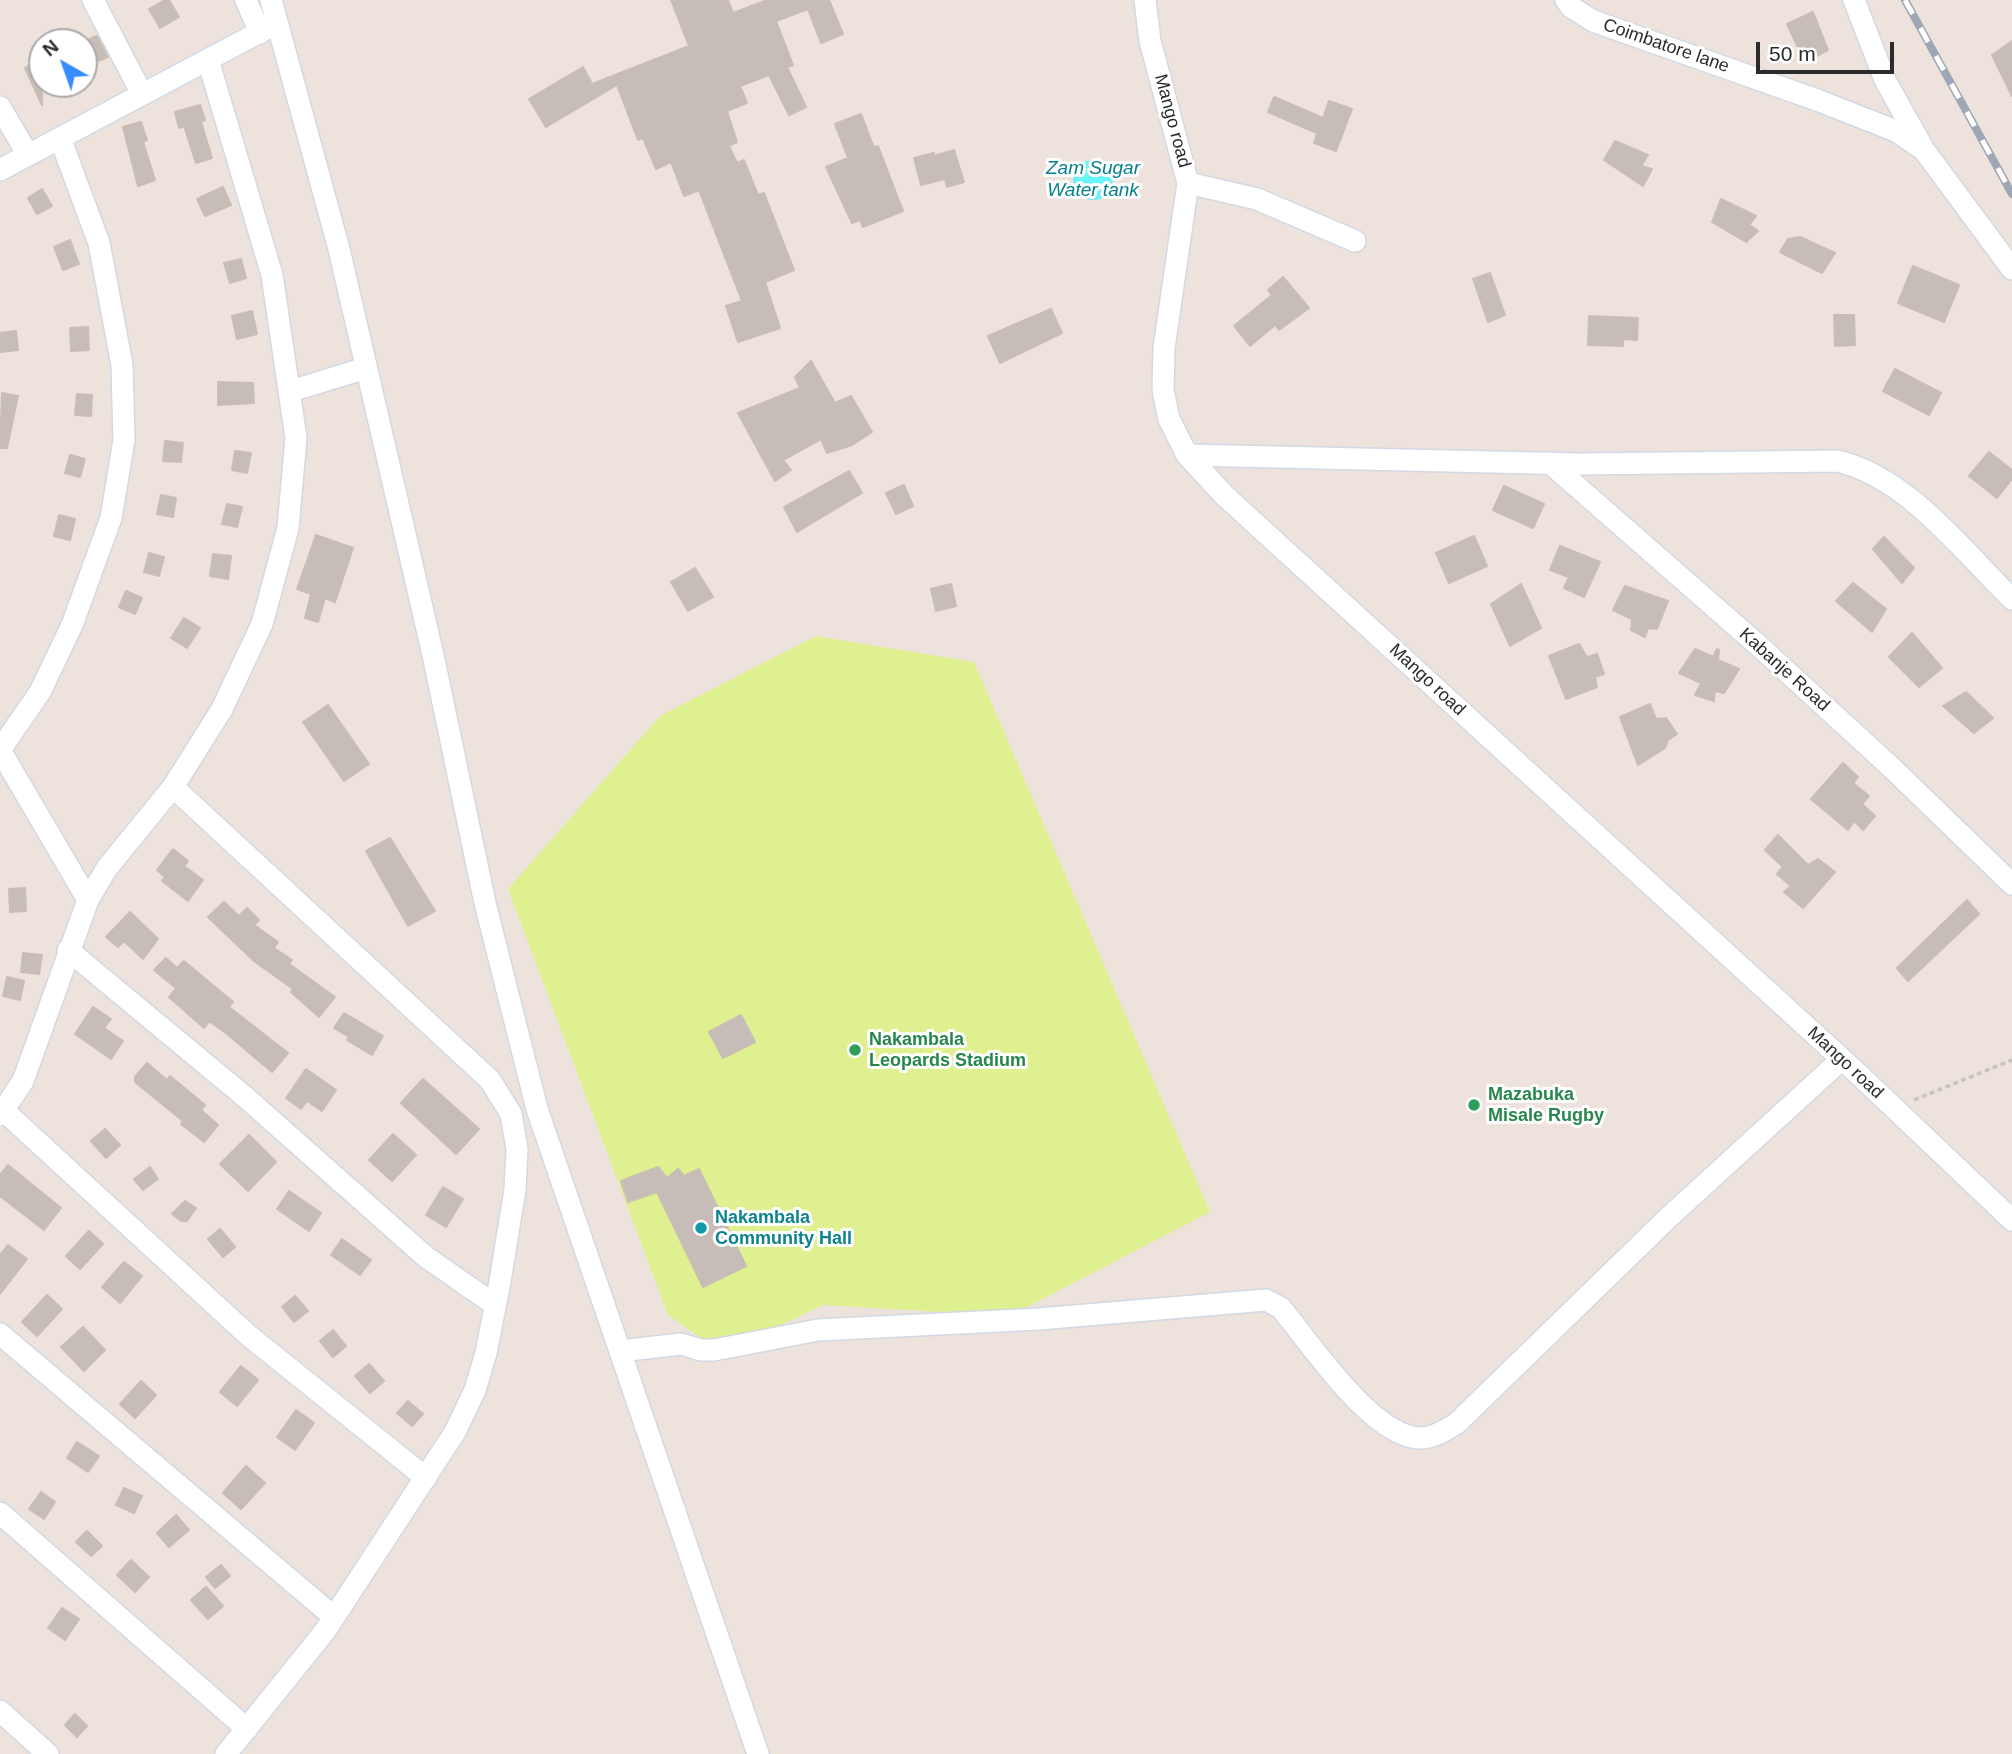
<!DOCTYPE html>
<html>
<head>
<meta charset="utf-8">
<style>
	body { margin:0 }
	#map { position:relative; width:2012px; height:1754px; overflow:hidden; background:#eee2dc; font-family:Helvetica,sans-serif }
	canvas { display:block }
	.north { position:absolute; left:28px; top:28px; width:70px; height:70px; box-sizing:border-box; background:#fff; border:2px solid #aaa; border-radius:50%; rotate:320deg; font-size:19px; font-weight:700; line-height:28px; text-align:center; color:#2b2b2b }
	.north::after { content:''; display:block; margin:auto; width:24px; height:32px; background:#378cff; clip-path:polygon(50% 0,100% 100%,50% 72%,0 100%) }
	.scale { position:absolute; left:1756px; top:42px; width:138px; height:32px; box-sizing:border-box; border:4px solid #2b2b2b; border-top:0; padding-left:9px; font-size:21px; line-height:24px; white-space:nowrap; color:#2b2b2b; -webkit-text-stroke:5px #fff; paint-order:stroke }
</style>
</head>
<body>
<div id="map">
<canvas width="2012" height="1754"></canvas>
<div class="north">N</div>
<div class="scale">50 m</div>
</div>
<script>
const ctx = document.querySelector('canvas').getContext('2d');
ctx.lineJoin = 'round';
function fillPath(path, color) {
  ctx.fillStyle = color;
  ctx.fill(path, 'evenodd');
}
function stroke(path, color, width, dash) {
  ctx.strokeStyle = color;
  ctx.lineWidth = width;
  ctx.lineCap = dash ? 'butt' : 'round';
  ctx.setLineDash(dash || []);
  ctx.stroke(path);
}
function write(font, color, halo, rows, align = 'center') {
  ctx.font = font + ' Helvetica,sans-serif';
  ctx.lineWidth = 6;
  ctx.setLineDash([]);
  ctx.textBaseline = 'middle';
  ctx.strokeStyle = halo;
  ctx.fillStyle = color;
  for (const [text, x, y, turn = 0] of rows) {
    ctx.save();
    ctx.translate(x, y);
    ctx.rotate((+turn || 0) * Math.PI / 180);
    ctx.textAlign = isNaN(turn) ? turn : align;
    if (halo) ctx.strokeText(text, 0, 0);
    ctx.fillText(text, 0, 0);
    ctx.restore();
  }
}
fillPath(new Path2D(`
	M816 636 974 662 1210 1212 1010 1316 823 1305 773 1329 707 1342 668 1315 508 889 660 716Z`), '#def090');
fillPath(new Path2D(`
	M1073 180a20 20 0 1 1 40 0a20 20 0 1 1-40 0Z`), '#68f3f7');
const building = new Path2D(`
	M165 0H169L179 17 160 28 149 9Z
	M671 0H728L733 13 767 0H829L843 34 821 43 808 9 776 21 793 65 787 67 806 107 789 115 769 75 740 86 747 103 727 111 737 142 729 146 737 163 744 160 758 195 764 193 794 270 765 282 780 328 738 342 726 306 742 301 699 190 684 196 671 162 656 169 643 138 638 140 617 85 546 127 529 99 583 67 592 84 689 46Z
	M1813 12 1828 50 1805 62 1787 24Z
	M97 36 108 57 90 64 82 42Z
	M2012 41V96L1992 55Z
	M42 60V105L25 68Z
	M1274 97 1323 118 1329 101 1352 109 1336 151 1314 143 1317 133 1268 112Z
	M200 105 205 120 201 122 212 158 196 163 184 126 179 128 175 112Z
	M861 114 874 148 878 146 903 211 863 227 860 220 852 223 826 167 848 158 835 124Z
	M141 122 147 140 143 142 155 180 138 186 123 127Z
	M1615 141 1648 155 1641 166 1652 169 1643 186 1604 160Z
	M954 150 964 182 947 187 945 179 921 185 914 158 934 153V156Z
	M223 187 231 205 205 216 197 199Z
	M42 189 52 206 37 214 28 198Z
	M1721 199 1756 216 1749 225 1758 231 1746 242 1712 222Z
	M1800 237 1835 253 1822 273 1780 252 1788 239Z
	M70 240 79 264 63 270 54 247Z
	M241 259 246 278 230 283 224 263Z
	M1913 266 1959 285 1944 322 1898 303Z
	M1490 273 1505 315 1488 322 1473 279Z
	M1283 277 1309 308 1279 330 1275 325 1250 346 1234 326 1272 295 1268 290Z
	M1051 309 1062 333 1000 363 988 336Z
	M252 311 257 334 237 339 232 316Z
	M1834 315H1854L1855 345 1835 346Z
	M1589 316 1638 318 1637 340 1623 339V346L1588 345Z
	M88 327 89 350 71 351 70 328Z
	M16 331 18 350 0 352V333Z
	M811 361 835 403 851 396 872 432 852 445 827 453 821 439 783 460 791 470 775 481 738 413 800 388 795 377Z
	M1895 369 1941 393 1929 415 1883 391Z
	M218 382 253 383 254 403 218 405Z
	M2 393 18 396 7 448H0Z
	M77 394 92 395 91 416 75 415Z
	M165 441 183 443 181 462 163 461Z
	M235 451 251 453 247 473 232 470Z
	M1989 452 2012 470V479L1997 498 1969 476Z
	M70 455 85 459 80 477 65 473Z
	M849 471 862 493 797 532 784 507Z
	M904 485 913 506 896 514 886 493Z
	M1504 486 1544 504 1533 528 1493 510Z
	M161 495 176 498 173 517 157 514Z
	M227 504 242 507 237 527 222 524Z
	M59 515 75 519 70 540 54 536Z
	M316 535 353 548 335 602 325 598 318 622 305 618 311 594 297 589Z
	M1474 536 1487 566 1449 583 1436 553Z
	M1884 537 1914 568 1902 583 1873 549Z
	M1560 546 1600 562 1584 597 1564 588 1569 577 1550 570Z
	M149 553 164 557 159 576 144 572Z
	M213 554 231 556 228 579 210 576Z
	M695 568 713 597 688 611 671 582Z
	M1853 583 1886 609 1872 632 1836 601Z
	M951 584 956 606 936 611 931 589Z
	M1521 584 1541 628 1510 646 1491 604Z
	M1625 586 1668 601 1657 629 1648 628 1645 637 1631 630 1632 619 1613 610Z
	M126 591 142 598 135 614 119 607Z
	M184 618 200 628 187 648 171 638Z
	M1912 633 1942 668 1919 687 1889 657Z
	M1579 644 1587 657 1597 654 1604 674 1595 677 1597 687 1566 699 1549 656Z
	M1695 649 1713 657 1717 649 1719 650 1718 660 1739 669 1724 693 1715 691 1714 701 1695 695 1701 683 1679 673Z
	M1966 692 1993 718 1974 733 1943 706Z
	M1650 704 1656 719 1666 718 1677 734 1668 740 1665 748 1638 765 1620 717Z
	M328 705 369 764 344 781 303 722Z
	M1843 763 1858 777 1853 783 1869 796 1862 804 1875 816 1863 830 1854 821 1848 830 1811 799Z
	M1778 835 1808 865 1818 859 1835 872 1803 908 1784 892 1791 886 1777 874 1783 867 1765 850Z
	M390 838 435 911 408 926 366 851Z
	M173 849 188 861 184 866 203 880 188 901 162 881 165 877 157 870Z
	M25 888 26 911 10 912 9 889Z
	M1967 900 1979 914 1908 981 1897 968Z
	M224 902 239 916 247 908 259 920 254 925 278 942 274 948 292 960 289 964 335 997 319 1017 291 992 293 989 254 961 208 917Z
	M130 912 158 939 143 959 124 941 118 947 106 937Z
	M23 953 42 955 39 974 21 972Z
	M166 958 177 968 184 961 233 1002 229 1007 288 1053 272 1072 227 1034 209 1021 204 1028 169 997 176 988 154 970Z
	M7 977 24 981 20 1000 3 996Z
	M93 1007 111 1019 104 1028 123 1041 111 1059 75 1034Z
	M344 1013 383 1036 372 1055 347 1040 349 1037 334 1028Z
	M741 1015 755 1042 723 1058 709 1032Z
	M147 1063 167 1080 170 1076 205 1105 201 1110 218 1125 204 1142 181 1124 183 1121 135 1082V1077Z
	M306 1069 336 1090 322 1111 307 1101 301 1109 286 1098Z
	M423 1079 479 1129 456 1154 401 1103Z
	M105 1129 120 1145 106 1158 91 1141Z
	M393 1134 416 1155 392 1181 369 1160Z
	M249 1135 276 1162 248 1191 220 1164Z
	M8 1165 61 1208 44 1230 0 1196V1175Z
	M150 1167 158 1179 143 1190 134 1179Z
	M658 1167 667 1178 678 1169 684 1176 699 1169 746 1266 703 1287 657 1192 628 1202 621 1181Z
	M443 1187 463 1199 446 1227 426 1215Z
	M289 1191 321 1213 309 1231 277 1209Z
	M185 1201 196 1208 187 1221H181L172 1214Z
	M220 1229 235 1247 223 1257 208 1239Z
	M89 1231 103 1244 80 1269 66 1256Z
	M342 1239 371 1260 360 1275 331 1255Z
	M8 1245 27 1259 0 1294V1255Z
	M124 1262 142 1276 120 1303 102 1287Z
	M47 1295 62 1309 37 1336 22 1322Z
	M295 1296 308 1311 294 1322 282 1307Z
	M83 1327 105 1350 84 1371 61 1347Z
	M333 1330 346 1346 333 1357 320 1341Z
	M369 1364 384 1381 370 1393 355 1376Z
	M241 1366 258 1380 237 1406 220 1392Z
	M141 1381 156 1395 135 1418 120 1404Z
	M408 1401 423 1414 412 1426 397 1413Z
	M296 1410 314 1423 295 1450 277 1437Z
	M77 1442 99 1456 88 1472 67 1458Z
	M246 1466 265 1483 241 1509 223 1493Z
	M124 1488 142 1496 134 1513 116 1505Z
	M41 1492 55 1502 44 1519 29 1509Z
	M176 1515 189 1530 169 1547 157 1533Z
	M87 1531 102 1546 91 1556 76 1542Z
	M131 1560 149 1577 135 1592 117 1575Z
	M221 1565 230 1576 215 1588 206 1577Z
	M206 1587 223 1606 208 1619 191 1600Z
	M62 1608 79 1619 65 1640 48 1628Z
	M75 1714 87 1726 77 1737 65 1725Z`);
fillPath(building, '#c6bcb8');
stroke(building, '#c9bdb5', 2);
const minor = new Path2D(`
	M93 0 142 94
	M246 0 260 33
	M271 0 339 249 433 655 485 903 537 1109 758 1754
	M1145 0 1150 41 1188 183 1164 348 1163 390 1169 419 1187 455 1225 496 1855 1071 2012 1220
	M1566 0 1571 7 1593 21 1817 100 1896 131 1924 150
	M1854 0 1885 80 1924 150 2012 269
	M0 107 28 155
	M0 170 275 24
	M1188 183 1257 199 1355 241
	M291 391 366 368
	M1187 455 1579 464 1837 461C1906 476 1963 551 2012 599
	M1550 463 1759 646 1893 769 2012 884
	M0 750 40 692 72 625 111 518 124 440 122 365 99 243 60 138
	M0 750 88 900
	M173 787 490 1080 511 1114 517 1149 515 1190 499 1287 486 1353 475 1390 455 1432 325 1631 226 1754
	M68 950 244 1096 426 1257 495 1305
	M3 1110 248 1335 426 1478
	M0 1115 23 1081 88 900 107 868 173 787 222 709 262 624 288 528 296 438 272 275 208 60
	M0 1334 334 1617
	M620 1351 681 1344 701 1350H714L818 1330 1039 1319 1266 1300 1281 1308C1311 1344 1373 1439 1422 1438 1435 1437 1446 1430 1457 1423L1669 1217 1842 1059
	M0 1513 247 1729
	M0 1711 48 1754`);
stroke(minor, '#d1d9e4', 24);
stroke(new Path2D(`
	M1914 1100 2012 1060`), '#c4c4c4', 3.5, [5, 3.5]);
stroke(minor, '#fff', 21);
const rail = new Path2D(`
	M1905 0 2012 194`);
stroke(rail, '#9ea7b6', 8);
stroke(rail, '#fff', 5, [16]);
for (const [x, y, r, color] of [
	[855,1050,7,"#2e9e5b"],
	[1474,1105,7,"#2e9e5b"],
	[701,1228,7,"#0f9aa8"]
]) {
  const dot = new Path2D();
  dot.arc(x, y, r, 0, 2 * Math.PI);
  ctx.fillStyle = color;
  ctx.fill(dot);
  stroke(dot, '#fff', 2.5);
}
write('18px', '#2b2b2b', '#fff', [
	["Coimbatore lane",1666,46,19],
	["Mango road",1172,121,75],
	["Kabanje Road",1784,670,42],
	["Mango road",1427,680,43],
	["Mango road",1845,1063,43]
]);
write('bold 18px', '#27864d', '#fff', [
	["Nakambala",869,1040],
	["Leopards Stadium",869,1061],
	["Mazabuka",1488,1095],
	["Misale Rugby",1488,1116]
], 'left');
write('bold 18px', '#0d838f', '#fff', [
	["Nakambala",715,1218],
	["Community Hall",715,1239]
], 'left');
write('italic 19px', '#06808f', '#fff', [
	["Zam Sugar",1093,169],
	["Water tank",1093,191]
]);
</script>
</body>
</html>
